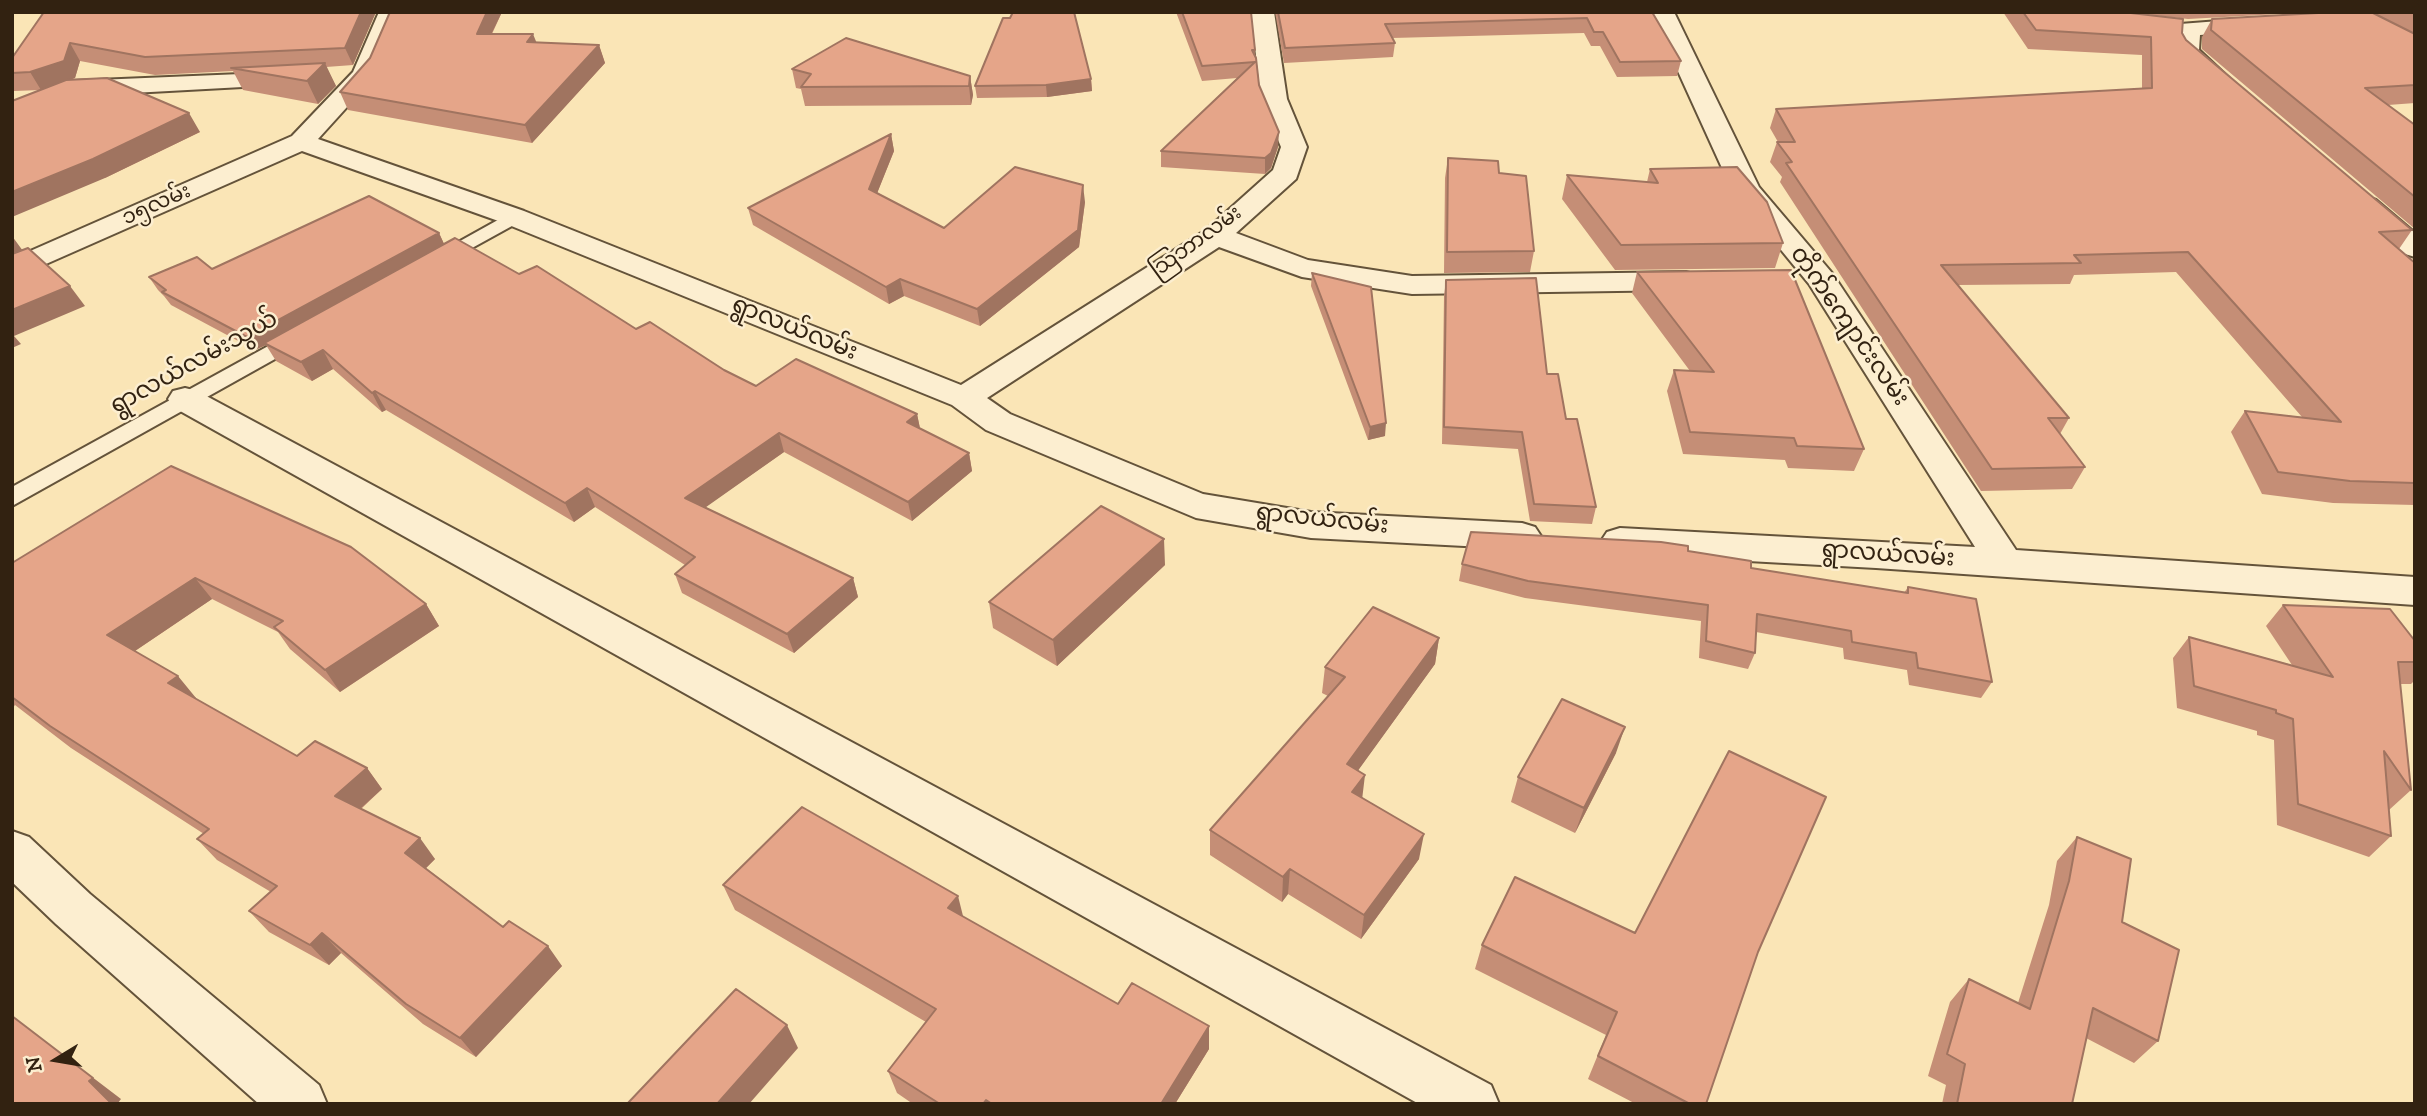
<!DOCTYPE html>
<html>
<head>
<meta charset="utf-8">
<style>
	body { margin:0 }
	#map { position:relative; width:2427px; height:1116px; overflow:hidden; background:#fae5b6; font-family:"IM FELL DW Pica",serif }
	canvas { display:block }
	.frame { position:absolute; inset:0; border:14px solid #322211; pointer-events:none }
	.north { position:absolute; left:21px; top:1025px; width:70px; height:70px; -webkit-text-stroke:5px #fceed0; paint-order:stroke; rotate:259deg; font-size:19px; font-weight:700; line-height:28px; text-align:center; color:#322211 }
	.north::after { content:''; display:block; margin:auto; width:24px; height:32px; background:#322211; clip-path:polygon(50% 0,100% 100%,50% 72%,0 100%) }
</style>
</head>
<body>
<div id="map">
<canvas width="2427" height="1116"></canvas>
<div class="frame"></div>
<div class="north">N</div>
</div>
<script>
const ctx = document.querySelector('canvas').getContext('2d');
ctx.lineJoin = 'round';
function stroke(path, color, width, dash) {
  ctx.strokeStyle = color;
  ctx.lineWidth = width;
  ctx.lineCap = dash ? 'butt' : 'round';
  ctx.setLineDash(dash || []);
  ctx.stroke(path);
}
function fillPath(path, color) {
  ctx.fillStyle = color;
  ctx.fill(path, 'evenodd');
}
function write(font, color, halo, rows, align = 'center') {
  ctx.font = font + ' "IM FELL DW Pica","Noto Sans Myanmar",serif';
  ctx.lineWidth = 5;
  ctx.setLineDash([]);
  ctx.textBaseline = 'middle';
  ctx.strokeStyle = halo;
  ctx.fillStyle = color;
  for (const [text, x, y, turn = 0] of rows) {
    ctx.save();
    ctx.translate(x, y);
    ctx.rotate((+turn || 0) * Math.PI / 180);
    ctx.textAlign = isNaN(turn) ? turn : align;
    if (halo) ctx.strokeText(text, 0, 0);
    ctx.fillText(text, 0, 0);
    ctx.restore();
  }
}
const service = new Path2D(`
	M514 211 521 213 524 217 521 221 443 264H429L426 260Z
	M301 328 312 335 309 340 12 506V487Z`);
const minor = new Path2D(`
	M379 12H402L376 75 318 139 524 211 961 385 1206 230 1273 170 1281 147 1261 99 1251 12H1274L1287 99 1307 147 1296 179 1236 233 1308 260 1412 276 1686 272 1697 275 1701 281 1697 287 1686 290 1412 294 1302 277 1219 247 987 398 1010 414 1203 494 1311 512 1522 523 1535 527 1541 536 1535 545 1522 549 1311 538 1196 518 986 430 952 405 504 223 302 151 12 279V259L292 136 353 72Z
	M1651 12H1674L1759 187 1832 273 2016 550 2415 577V605L1876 568 1620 554 1607 550 1601 541 1607 532 1620 528 1975 547 1809 284 1732 190Z
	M2258 18 2266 20 2270 25 2266 30 2200 35 2199 50 2231 80 2228 85H2210L2175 52 2176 29 2180 24Z
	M289 72 298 74 301 79 298 84 77 96 12 120V103L73 81Z
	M2366 197 2376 200 2415 233V257L2405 254 2356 212 2352 206 2356 200Z
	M185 388 197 391 1491 1085 1499 1104H1419L173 407 168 399 173 391Z
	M12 831 29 837 90 894 319 1085 327 1104H259L56 924 12 882Z`);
stroke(service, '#64533a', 4);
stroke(minor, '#64533a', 4);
fillPath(service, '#fceed0');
fillPath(minor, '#fceed0');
fillPath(new Path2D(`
	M44 12H376L353 65 326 67 336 86 318 104 243 90 233 71 155 75 80 61 75 78 70 80 200 132 105 178 41 90 14 91 12 89V58Z
	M390 12H502L492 34 537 43 599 45 605 63 532 143 348 110 340 92 370 58Z
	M1176 12H1251L1255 56 1259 85 1278 147 1271 168 1265 174 1161 167V151L1237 78 1202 81Z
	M1275 12H1652L1681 61 1677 76 1617 77 1600 46H1591L1584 33 1392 38 1395 43 1393 57 1284 63Z
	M2003 12H2122L2182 33 2186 40 2412 230 2399 249 2415 263V505L2333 503 2262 494 2231 432 2245 411 2302 417 2176 272 2074 275 2070 284 1958 285 2069 418 2060 434 2085 467 2072 489 1981 491 1780 182 1782 177 1770 162 1777 142H1778L1770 128 1776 109 2142 89V55L2028 49Z
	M2125 12H2315L2188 19Z
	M2371 12H2415V103L2388 105 2415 125V229L2202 49V37L2212 19Z
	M792 69 970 76 973 95 971 105 805 106 801 89 796 88Z
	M1091 79 1092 91 1047 97 977 98 975 86Z
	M891 134 894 151 877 193 944 228 1085 202 1079 247 980 326 904 296 889 304 753 225 748 208Z
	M1448 158 1499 173 1534 251 1530 272 1444 273 1445 178Z
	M1650 169 1783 243 1775 268 1615 270 1562 199 1567 175 1647 182Z
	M439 233 444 244 519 274 724 370 756 386 917 414 920 429 969 453 972 471 912 521 784 452 705 507 853 578 858 597 794 653 682 593 675 574 685 565 595 507 574 522 386 410 382 412 333 369 312 381 276 361 266 345 255 350 171 305 164 296 158 290 149 277 212 269Z
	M1637 272 1864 449 1854 471 1788 468 1785 460 1683 454 1667 391 1674 370 1690 371 1632 293Z
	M1312 273 1385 436 1368 440 1311 286Z
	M1446 280 1547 374 1566 419 1596 507 1592 524 1530 521 1518 449 1442 444 1444 296Z
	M171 466 426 604 439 626 340 692 290 649 278 632 212 599 135 651 196 698H195L297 756 367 768 382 789 361 809 435 859 426 868 503 927 562 966 476 1057 423 1024 341 953 329 965 269 932 249 911 271 892 217 860 197 839 204 834 71 748 15 705 12 709V563Z
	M1688 551 1751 568 1904 593 1908 587 1992 682 1981 698 1909 685 1907 670 1844 659 1843 648 1756 632 1755 653 1748 669 1699 658 1701 621 1525 598 1459 581 1462 564Z
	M1165 565 1057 666 993 628 989 602Z
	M2283 605 2415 641V680L2411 684H2400L2411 790 2389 810 2391 836 2369 857 2277 825 2274 740 2257 735V731L2177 708 2173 658 2189 637 2292 665 2266 626Z
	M1439 638 1435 664 1358 770 1362 798 1419 859 1361 939 1288 894 1282 902 1210 855V830L1328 696 1322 693 1325 667Z
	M1616 753 1575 833 1511 802 1518 777Z
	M2077 837 2122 922 2158 1041 2134 1063 2086 1038 2072 1104H1942L1946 1085 1928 1076 1950 1002 1969 979 2018 1003 2049 905 2057 861Z
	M723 885 963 917 1118 1004 1209 1049 1175 1104H913L897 1093 888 1071 926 1022 735 910Z
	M1635 933 1758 952 1706 1104H1636L1588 1079 1606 1035 1475 969 1482 945Z`), '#c58e76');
fillPath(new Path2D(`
	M361 12H376L353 65 345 48Z
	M487 12H502L483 51 477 34Z
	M533 34 540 51 527 42Z
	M70 43 80 61 75 78 41 90 30 72Z
	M599 45 605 63 532 143 525 125Z
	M325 63 336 86 318 104 307 81Z
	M970 76 973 95 971 105 969 86Z
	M1091 79 1092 91 1047 97 1046 85Z
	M189 113 200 132 105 178 12 217V192Z
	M1279 132 1278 147 1271 168 1265 174V158Z
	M891 134 894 151 872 206 869 189Z
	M1083 185 1085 202 1079 247 980 326 977 309Z
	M439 233 445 246 264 343 266 345 255 350 247 337Z
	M12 236 23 251 12 257Z
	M900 279 904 296 889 304 886 287Z
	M70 286 85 306 14 336 21 344 12 348V310Z
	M323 350 333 369 312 381 301 362Z
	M375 391 386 410 382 412 372 393Z
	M917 414 921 433 907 422Z
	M1386 423 1385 436 1368 440 1370 427Z
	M779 433 784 452 692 517 685 498Z
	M969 453 972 471 912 521 908 502Z
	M587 488 595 507 574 522 565 503Z
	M1164 539 1165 565 1057 666 1053 640Z
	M195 578 212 599 126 657 107 635Z
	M853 578 858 597 794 653 787 634Z
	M426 604 439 626 340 692 325 670Z
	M1439 638 1435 664 1344 790 1347 764Z
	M178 676 196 698 187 705 168 683Z
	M1625 727 1616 753 1575 833 1584 808Z
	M367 768 382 789 351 817 335 796Z
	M1365 775 1362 800 1352 792Z
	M1424 834 1419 859 1361 939 1364 915Z
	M420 838 435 859 421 873 405 853Z
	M1290 869 1288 894 1282 902 1283 877Z
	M958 896 964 920 948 908Z
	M322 933 341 953 329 965 310 945Z
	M548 946 562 966 476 1057 460 1038Z
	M12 1016 121 1099 118 1103 119 1104H112Z
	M787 1025 798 1048 749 1104H717Z
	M1209 1026V1049L1175 1104H1161Z`), '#a07460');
const building = new Path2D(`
	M44 12H361L345 48 145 57 70 43 64 61 30 72 12 73V58Z
	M390 12H487L477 34H533L527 42 599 45 525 125 340 92 370 58Z
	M1013 12H1074L1091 79 1046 85 975 86 1003 18H1010Z
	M1182 12H1251L1255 50H1252L1256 58 1259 85 1279 132 1271 153 1265 158 1161 151 1255 62 1202 66Z
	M1278 12H1652L1681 61 1620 62 1603 32H1594L1587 18 1385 24 1395 43 1285 48Z
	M2023 12H2122L2183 19 2182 33 2186 40 2412 230 2379 232 2415 263V483L2350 481 2278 472 2245 411 2341 422 2188 252 2074 255 2081 263 1941 265 2069 418H2048L2085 467 1992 469 1786 163 1792 162 1777 142H1795L1776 109 2152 88 2151 37 2036 30Z
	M2336 12H2371L2415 34V85L2365 88 2415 125V197L2211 30 2212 19Z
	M846 38 970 76 969 86 801 87 811 74 792 69Z
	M325 63 307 81 231 68Z
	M107 78 189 113 93 159 12 192V101L66 80Z
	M891 134 869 189 944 228 1015 167 1083 185 1078 230 977 309 900 279 886 287 748 208Z
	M1448 158 1498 161 1499 173 1526 176 1534 251 1447 252Z
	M1737 167 1767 202 1783 243 1621 245 1567 175 1658 183 1650 169Z
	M369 196 439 233 247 337 162 292 166 290 149 277 197 257 212 269Z
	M455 238 519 274 537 266 636 329 650 322 724 370 756 386 796 359 917 414 907 422 969 453 908 502 779 433 685 498 853 578 787 634 675 574 695 557 587 488 565 503 375 391 372 393 323 350 301 362 264 343Z
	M28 248 70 286 12 310V254Z
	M1791 270 1864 449 1797 446 1794 438 1690 432 1674 370 1714 372 1637 272Z
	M1312 273 1371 287 1386 423 1370 427Z
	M1536 278 1547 374H1558L1566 419H1577L1596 507 1534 504 1522 432 1444 427 1446 280Z
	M171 466 351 547 426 604 325 670 274 627 283 621 195 578 107 635 178 676 168 683 297 756 315 741 367 768 335 796 420 838 405 853 503 927 509 921 548 946 460 1038 406 1004 322 933 310 945 249 911 277 886 197 839 209 829 50 726 12 697V563Z
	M1101 506 1164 539 1053 640 989 602Z
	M1471 532 1661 542 1688 546V551L1751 561V568L1908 593V587L1976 599 1992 682 1918 668 1916 653 1852 642 1851 631 1757 614 1755 653 1706 641 1708 605 1528 581 1462 564Z
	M2283 605 2390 609 2415 641V662H2398L2411 790 2384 751 2391 836 2298 804 2293 719 2276 713V710L2194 686 2189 637 2333 677Z
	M1373 607 1439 638 1347 764 1365 775 1352 792 1424 834 1364 915 1290 869 1283 877 1210 830 1345 677 1325 667Z
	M1562 699 1625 727 1584 808 1518 777Z
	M1729 751 1826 797 1758 952 1706 1104H1690L1598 1056 1617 1012 1482 945 1515 877 1635 933Z
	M802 807 958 896 948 908 1118 1004 1132 983 1209 1026 1161 1104H992L986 1100 983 1104H940L888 1071 936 1009 723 885Z
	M2077 837 2131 859 2122 922 2179 950 2158 1041 2093 1008 2072 1104H1957L1965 1064 1947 1054 1969 979 2030 1009 2069 881Z
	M736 989 787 1025 717 1104H627Z
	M12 1016 93 1078 89 1081 112 1104H12Z`);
fillPath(building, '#e5a589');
stroke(building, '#a07460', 2);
write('21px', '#322211', '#fceed0', [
	["၁၅လမ်း",157,206,-24],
	["သြဘာလမ်း",1197,243,-36]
]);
write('24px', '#322211', '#fceed0', [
	["တိုက်ကျောင်းလမ်း",1848,327,55],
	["ရွာလယ်လမ်း",794,330,22],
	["ရွာလယ်လမ်းသွယ်",195,364,-29],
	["ရွာလယ်လမ်း",1322,521,6],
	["ရွာလယ်လမ်း",1888,556,4]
]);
</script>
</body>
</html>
